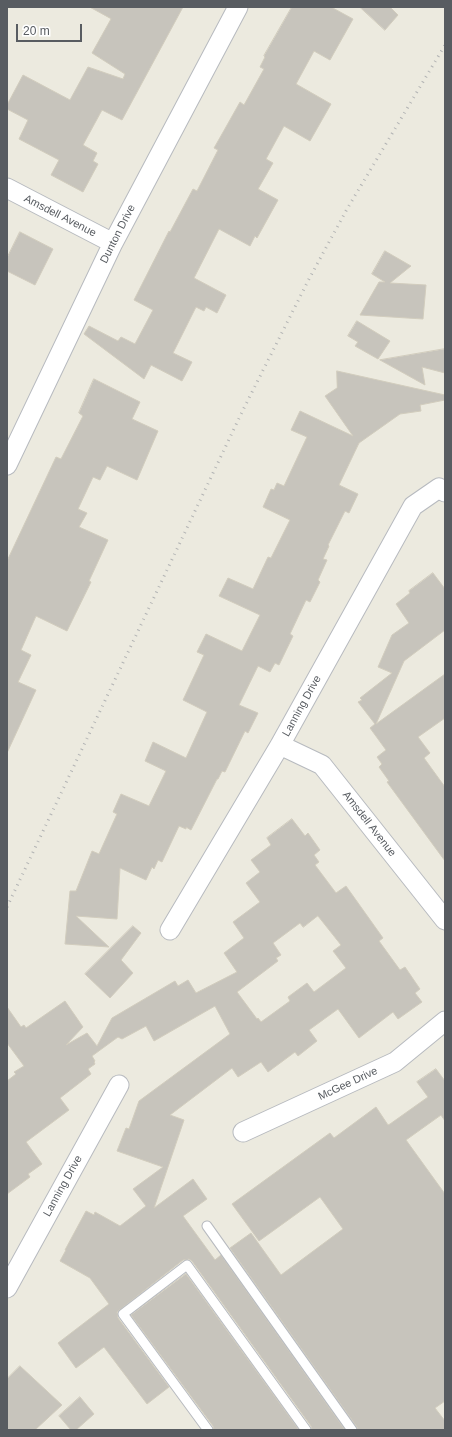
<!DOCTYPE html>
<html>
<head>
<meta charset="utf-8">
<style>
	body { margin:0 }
	#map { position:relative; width:452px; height:1437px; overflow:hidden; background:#eceadf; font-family:Arial,sans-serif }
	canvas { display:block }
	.frame { position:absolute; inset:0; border:8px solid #585c61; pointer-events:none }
	.scale { position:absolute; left:16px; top:24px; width:66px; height:18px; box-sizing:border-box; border:2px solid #585c61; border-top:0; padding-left:5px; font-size:12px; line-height:14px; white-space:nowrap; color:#585c61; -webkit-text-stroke:3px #fff; paint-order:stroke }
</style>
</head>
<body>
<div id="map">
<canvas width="452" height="1437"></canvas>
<div class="frame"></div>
<div class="scale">20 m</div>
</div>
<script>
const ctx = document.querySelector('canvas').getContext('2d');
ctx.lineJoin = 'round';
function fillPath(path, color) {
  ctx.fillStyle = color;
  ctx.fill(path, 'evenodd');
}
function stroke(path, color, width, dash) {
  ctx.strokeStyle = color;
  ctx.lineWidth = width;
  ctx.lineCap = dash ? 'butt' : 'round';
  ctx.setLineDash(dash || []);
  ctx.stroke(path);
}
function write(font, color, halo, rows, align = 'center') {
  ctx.font = font + ' Arial,sans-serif';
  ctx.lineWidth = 4;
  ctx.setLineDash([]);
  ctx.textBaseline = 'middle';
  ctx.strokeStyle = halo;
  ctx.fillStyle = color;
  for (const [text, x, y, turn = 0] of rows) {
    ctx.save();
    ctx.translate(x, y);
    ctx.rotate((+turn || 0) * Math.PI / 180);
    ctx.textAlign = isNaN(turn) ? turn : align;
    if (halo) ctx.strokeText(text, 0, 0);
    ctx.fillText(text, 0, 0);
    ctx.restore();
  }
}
const building = new Path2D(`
	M90 7H183L122 120 102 110 83 145 97 153 93 161 98 164 83 192 51 175 59 160 19 139 28 120 7 109V105L23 75 70 100 88 67 123 79 125 74 92 53 111 19Z
	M292 7H331L353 19 330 60 314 51 296 84 331 104 310 141 284 126 266 159 273 163 258 189 278 200 257 238 255 236 250 246 219 229 194 278 226 295 217 313 206 307 204 311 196 307 173 353 192 362 182 381 151 365 144 379 84 334 89 326 118 341 121 337 135 344 153 310 134 300 169 231 170 232 193 189 197 191 218 150 214 148 222 134 240 102 244 105 264 69 260 67 265 57 264 56Z
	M360 7H390L398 15 385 30Z
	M20 232 53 249 35 285 7 271V258Z
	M385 251 411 266 390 283 426 285 423 319 360 315 379 282H385L372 274Z
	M357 321 390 341 378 359 355 346 358 342 348 336Z
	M445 349V373L422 367 425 385 380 360Z
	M337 371 445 395V400L420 405 421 411 400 414 359 443 339 485 358 494 349 513 345 511 328 545 329 546 323 559 327 560 318 580 320 582 310 602 306 600 290 634 293 636 279 665 275 663 270 672 258 666 239 705 258 713 248 733 245 731 225 772 222 771 218 779H217L191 830 186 827V829L179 826 162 862 158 860 154 869 152 867 146 880 120 868 117 919 76 916 109 947 65 944 70 891H76L92 851 99 854 117 814 113 812 121 794 149 806 166 771 145 761 153 742 186 758 207 712 183 700 204 655 197 652 206 634 242 651 260 615 219 596 228 578 253 589 268 557 271 558 290 520 263 507 271 489 274 490 277 483 284 486 307 437 291 430 300 411 353 436 325 396 337 388Z
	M94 379 140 402 132 419 158 431 137 480 107 466 100 480 93 477 78 509 87 513 79 527 108 540 89 581 91 582 67 631 36 616 21 650 31 655 18 682 36 690 7 753V561L56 457 61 459 83 416 79 413Z
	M433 573 445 589V630L404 661 376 724 445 674V718L418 737 430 753 424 758 445 787V861L387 782 389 781 379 767 382 764 377 757 386 750 370 728 375 724 358 702 362 700 360 698 392 673 378 667 392 635 409 623 396 604 410 593 409 591Z
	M292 819 305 836 308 833 320 850 314 855 319 862 315 865 336 893 346 886 383 938 379 941 400 970 405 967 420 989 415 993 422 1002 398 1019 393 1012 359 1038 338 1009 309 1030 317 1041 298 1056 295 1052 268 1072 261 1062 238 1077 232 1068 170 1115 184 1120 154 1208 193 1179 207 1199 183 1216 215 1260 221 1255 345 1430H312L311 1426 192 1261 189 1259 183 1260 117 1312 118 1318 169 1387 147 1404 104 1347 76 1368 58 1343 109 1304 90 1278 60 1261 66 1250H65L86 1211 94 1215 95 1212 120 1226 146 1206 133 1189 163 1167 117 1151 126 1128 129 1129 139 1101 230 1034 215 1006 154 1041 146 1026 122 1039 118 1037 92 1056 95 1061 94 1062 95 1064 88 1069 91 1074 60 1098 69 1110 26 1142 42 1164 28 1174 30 1177 7 1194V1081L16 1074 14 1072 24 1066 7 1043V1007L21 1027 24 1025 26 1028 65 1001 83 1027 66 1045 87 1033 97 1046 112 1018 175 981 178 986 188 980 196 993 237 972 224 953 244 938 233 922 260 902 246 883 260 872 251 860 271 845 267 838ZM318 916 341 945 333 951 346 968 314 992 307 983 288 997 290 1001 261 1022 258 1018 257 1019 237 992 278 961 276 958 281 955 273 943 300 923 303 927Z
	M133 926 141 933 121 960 133 973 110 998 85 974Z
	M436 1069 445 1081V1121L441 1115 406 1140 445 1194V1401L435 1408 445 1421V1430H358L357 1427 230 1248 251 1233 281 1275 343 1229 320 1197 259 1241 232 1204 330 1133 334 1138 376 1107 388 1125 390 1124 428 1097 417 1082Z
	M186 1274 299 1430H214L213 1426 131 1315Z
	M20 1366 62 1405 35 1430H7V1379Z
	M80 1397 94 1414 76 1430H71L59 1416Z`);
fillPath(building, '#c7c4bc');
stroke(building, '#d1ccbd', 1);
const service = new Path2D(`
	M207 1226 352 1430
	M208 1430 123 1314 187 1265 306 1430`);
const minor = new Path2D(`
	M7 188 113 243
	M7 465 113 243 238 7
	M280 745 322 765 445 920
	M170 930 280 745 413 506 439 488 445 492
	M243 1132 395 1062 445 1021
	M7 1288 119 1085`);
stroke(service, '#b7babf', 11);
stroke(minor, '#b7babf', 21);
stroke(service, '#fff', 9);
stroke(minor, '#fff', 19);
stroke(new Path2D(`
	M7 907 242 412 309 279 347 209 445 45`), '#b3b4b4', 3, [1, 5]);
write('11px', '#585c61', '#fff', [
	["Amsdell Avenue",60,216,27],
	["Dunton Drive",118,234,-63],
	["Lanning Drive",302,706,-61],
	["Amsdell Avenue",369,824,52],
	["McGee Drive",348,1084,-25],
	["Lanning Drive",63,1186,-61]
]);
</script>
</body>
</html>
